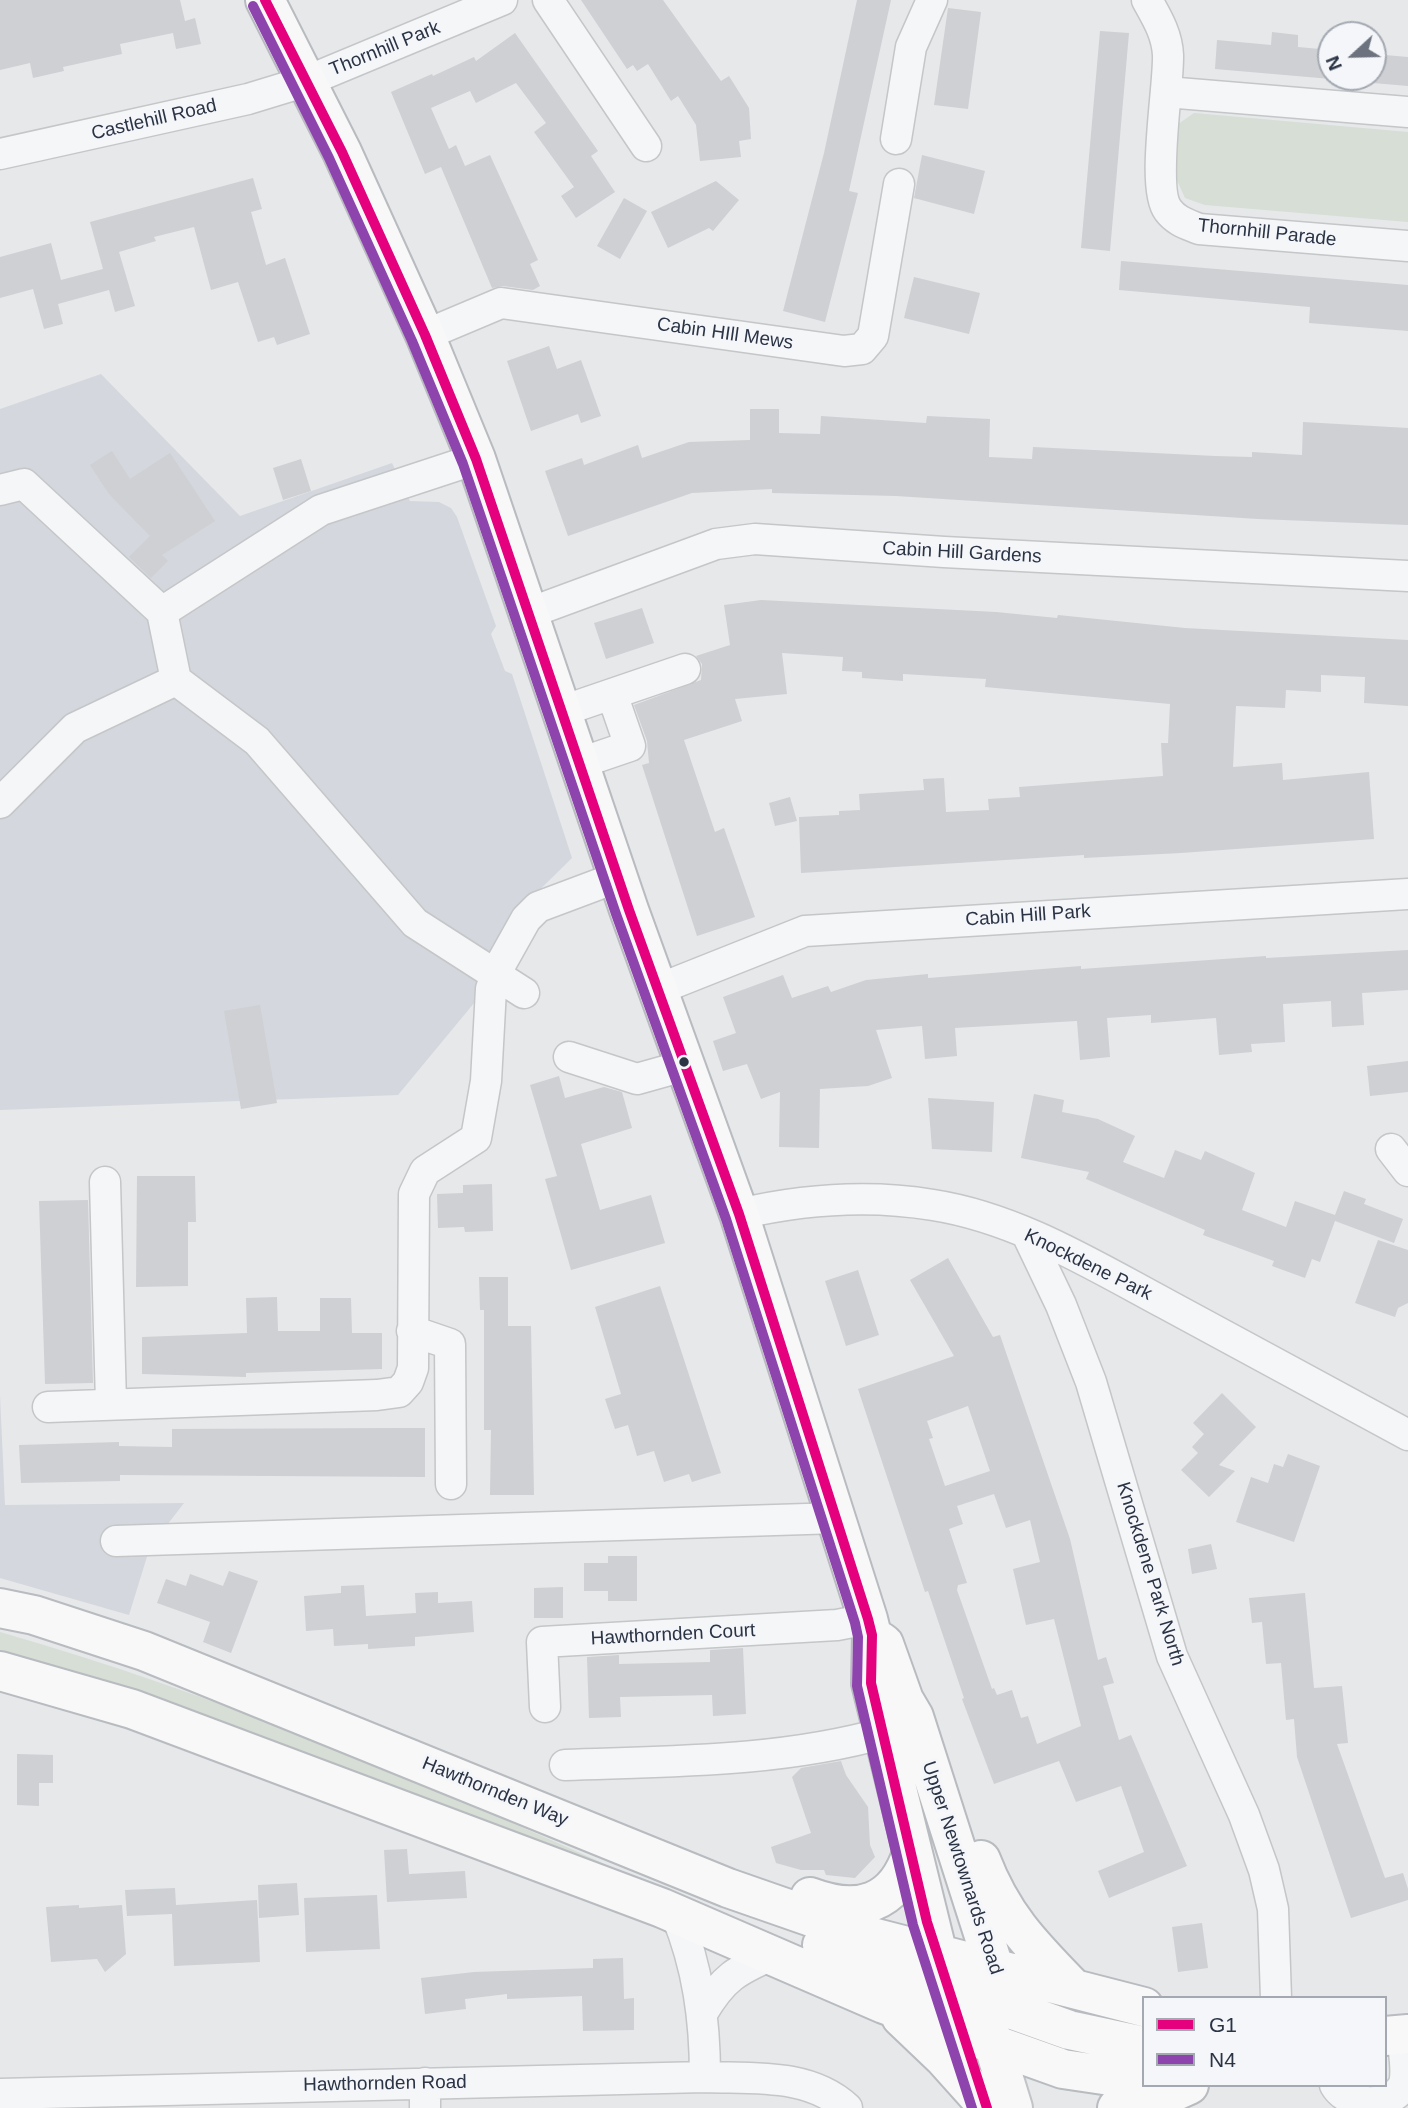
<!DOCTYPE html>
<html>
<head>
<meta charset="utf-8">
<style>
	body { margin:0 }
	#map { position:relative; width:1408px; height:2108px; overflow:hidden; background:#e6e8ea; font-family:Helvetica,sans-serif }
	canvas { display:block }
	.legend { position:absolute; left:1142px; top:1996px; width:245px; height:91px; box-sizing:border-box; background:#f4f6f9; border:2px solid #a4a8b1; margin:0; padding:9px 12px; list-style:none; font-size:21px; color:#2b3445 }
	.legend li { display:flex; align-items:center; gap:14px; height:35px }
	.legend b { width:35px; border:2px solid #a4a8b1 }
	.north { position:absolute; left:1317px; top:21px; width:70px; height:70px; box-sizing:border-box; background:#f4f6f9; border:2px solid #a4a8b1; border-radius:50%; rotate:248deg; font-size:19px; font-weight:700; line-height:28px; text-align:center; color:#2b3445 }
	.north::after { content:''; display:block; margin:auto; width:24px; height:32px; background:#6c737f; clip-path:polygon(50% 0,100% 100%,50% 72%,0 100%) }
</style>
</head>
<body>
<div id="map">
<canvas width="1408" height="2108"></canvas>
<ul class="legend">
<li><b style="height:9px;background:#e5007d"></b>G1</li>
<li><b style="height:9px;background:#8e44ad"></b>N4</li>
</ul>
<div class="north">N</div>
</div>
<script>
const ctx = document.querySelector('canvas').getContext('2d');
ctx.lineJoin = 'round';
function fillPath(path, color) {
  ctx.fillStyle = color;
  ctx.fill(path, 'evenodd');
}
function stroke(path, color, width, dash) {
  ctx.strokeStyle = color;
  ctx.lineWidth = width;
  ctx.lineCap = dash ? 'butt' : 'round';
  ctx.setLineDash(dash || []);
  ctx.stroke(path);
}
function write(font, color, halo, rows, align = 'center') {
  ctx.font = font + ' Helvetica,sans-serif';
  ctx.lineWidth = 6;
  ctx.setLineDash([]);
  ctx.textBaseline = 'middle';
  ctx.strokeStyle = halo;
  ctx.fillStyle = color;
  for (const [text, x, y, turn = 0] of rows) {
    ctx.save();
    ctx.translate(x, y);
    ctx.rotate((+turn || 0) * Math.PI / 180);
    ctx.textAlign = isNaN(turn) ? turn : align;
    if (halo) ctx.strokeText(text, 0, 0);
    ctx.fillText(text, 0, 0);
    ctx.restore();
  }
}
fillPath(new Path2D(`
	M101 374 240 516 392 463 410 501 439 502 451 508 457 517 496 626 491 634 505 671 512 674 572 858 516 913 494 945 484 991 398 1095 0 1110V409Z
	M0 1396 5 1505 184 1503 150 1547 129 1615 0 1578Z`), '#d4d7dd');
fillPath(new Path2D(`
	M1194 113 1408 132V222L1205 205 1185 198 1176 178 1174 127Z
	M0 1632C217 1694 426 1783 631 1876L126 1687 0 1650Z`), '#d6ded6');
fillPath(new Path2D(`
	M0 0H180L185 21 195 18 201 44 176 49 173 33 120 44 122 54 63 67 64 71 33 78 30 63 0 70Z
	M581 0H663L721 81 729 76 749 108 751 139 739 141 741 157 700 161 696 125 678 96 671 101 648 64 637 71 633 65 627 69Z
	M857 0H891L849 191 858 193 825 322 783 311 824 153Z
	M948 8 981 12 968 109 934 105Z
	M1100 31 1129 33 1110 251 1081 248Z
	M1272 32 1298 35V47L1331 50V79L1215 69 1217 40 1271 45Z
	M515 33 598 151 591 156 615 192 576 218 561 196 574 187 534 132 546 123 516 83 476 103 470 91 431 108 449 149 456 145 465 166 490 155 538 260 530 264 540 286 533 290 503 286 492 288 441 167 425 174 391 92 432 74 433 76 474 57 476 61Z
	M1373 54 1408 57V86L1373 83Z
	M922 155 985 171 974 214 914 198Z
	M253 178 262 209 251 212 266 265 285 258 310 334 277 345 274 337 258 342 238 282 211 290 194 227 154 237 156 241 119 252 135 306 115 312 109 290 58 304 63 324 44 329 33 289 0 298V257L51 243 61 280 103 269 90 222Z
	M716 181 739 200 713 231 709 228 668 248 651 212Z
	M624 198 647 211 620 259 597 246Z
	M1121 261 1408 285V331L1309 323 1310 307 1119 290Z
	M914 277 980 293 969 334 904 318Z
	M549 346 557 369 581 360 601 416 581 423 578 414 531 431 507 361Z
	M750 409H779V433L820 434 821 416 926 423 927 416 990 419 989 457 1032 459 1033 447 1215 456 1252 457V452L1302 455 1303 422 1408 428V525L1258 519 896 496 772 493V489L692 493 568 536 545 471 582 458 584 465 638 445 642 458 689 442 750 440Z
	M112 451 130 479 170 453 215 521 162 555 168 561 151 578 129 557 150 536 109 494 90 465Z
	M301 459 311 491 283 500 273 468Z
	M761 600 996 612 1057 618 1058 615 1185 628 1408 640V706L1364 703 1365 677 1321 675V692L1286 690 1285 708 1236 706 1233 767 1282 763 1283 780 1369 772 1374 839 1181 853 1084 858V855L801 873 799 817 839 815V811L860 810 859 794 924 790 923 779 944 778 946 812 989 810 988 799 1020 797 1019 787 1163 776 1161 743H1168L1170 704 985 687 986 679 903 674V681L862 678V672L842 671 843 657 782 653 787 694 735 699 742 721 684 740 715 832 724 828 755 917 697 936 642 765 649 763 647 741 634 705 701 680 702 664 696 656 730 645 724 605Z
	M642 608 654 643 606 659 594 623Z
	M790 797 797 821 775 826 769 803Z
	M1408 950V990L1362 993 1364 1025 1332 1027 1331 1001 1283 1004 1285 1042 1251 1044 1252 1052 1219 1055 1216 1018 1151 1023V1015L1107 1018 1110 1057 1080 1060 1077 1021 955 1028 957 1056 925 1059 922 1026 876 1030 892 1078 868 1086 820 1089 819 1148 779 1147 780 1092 761 1099 747 1064 723 1071 713 1041 736 1033 723 997 783 975 792 998 828 986 831 992 866 980 928 974V978L1081 966V969L1266 956V958Z
	M260 1005 277 1103 241 1109 224 1011Z
	M1408 1061V1092L1370 1096 1367 1066Z
	M559 1076 565 1098 604 1087 622 1092 632 1128 581 1144 600 1210 651 1195 665 1243 571 1270 545 1179 557 1176 530 1085Z
	M1034 1094 1064 1100 1062 1112 1098 1119 1135 1136 1123 1162 1164 1178 1175 1150 1201 1160 1205 1151 1255 1173 1242 1210 1286 1227 1295 1201 1335 1215 1344 1191 1366 1199 1364 1204 1403 1219 1394 1243 1335 1221 1320 1262 1312 1259 1305 1278 1272 1266 1274 1261 1203 1235 1205 1230 1086 1179 1089 1172 1021 1158Z
	M928 1098 994 1102 992 1152 932 1149Z
	M137 1176H195L196 1222H188V1286L136 1287Z
	M492 1184 493 1231 465 1232 464 1227 438 1228 437 1194 463 1193V1185Z
	M88 1200 93 1383 45 1384 39 1201Z
	M1378 1240 1408 1250V1303L1398 1308 1395 1317 1355 1303Z
	M948 1258 993 1337 1000 1335 1070 1539 1098 1660 1106 1657 1114 1683 1103 1686 1119 1740 1131 1735 1187 1866 1109 1898 1098 1871 1144 1852 1121 1786 1076 1802 1059 1761 994 1784 962 1699 964 1698 928 1591 925 1592 858 1389 954 1356 910 1280ZM968 1406 990 1471 945 1486 929 1439 933 1438 927 1421ZM994 1494 1006 1528 1030 1520 1040 1562 1013 1569 1026 1625 1054 1619 1081 1726 1037 1744 1028 1716 1021 1718 1012 1690 997 1695 994 1688 992 1689 957 1590 958 1585 967 1583 949 1529 963 1524 957 1506Z
	M858 1270 879 1335 846 1346 825 1281Z
	M479 1277H508V1326H531L534 1495H490L491 1430H484V1310H480Z
	M660 1286 721 1473 692 1482 689 1474 664 1482 654 1451 637 1456 628 1425 615 1429 605 1399 621 1394 595 1307Z
	M277 1297 278 1331H320V1298H351L352 1333H382V1369L246 1373V1377L142 1374V1337L247 1333 246 1298Z
	M1222 1393 1256 1427 1219 1465 1235 1471 1209 1497 1181 1470 1198 1453 1192 1447 1204 1434 1193 1423Z
	M396 1428H425V1477L120 1475V1481L21 1483 19 1445 119 1442V1446L172 1447V1429Z
	M1288 1454 1320 1466 1294 1542 1236 1522 1251 1477 1268 1483 1274 1464 1283 1467Z
	M1211 1544 1217 1569 1192 1574 1188 1549Z
	M608 1556H637V1601H608V1591H584V1563H608Z
	M229 1571 258 1581 231 1653 203 1642 210 1622 157 1603 166 1579 186 1586 190 1574 223 1586Z
	M364 1585 366 1616 416 1613 415 1593 438 1592V1603L472 1601 474 1632 415 1637V1646L368 1649V1644L334 1646 333 1629 306 1631 304 1596 341 1593V1586Z
	M563 1587V1618H534V1588Z
	M1305 1593 1314 1688 1342 1686 1348 1743 1337 1744 1385 1878 1403 1873 1408 1889V1900L1351 1918 1297 1757 1294 1719 1286 1720 1281 1663 1266 1664 1262 1622 1252 1623 1249 1598Z
	M743 1648 746 1714 713 1716 712 1695 620 1697 621 1717 589 1718 587 1657 619 1655V1664L710 1662V1650Z
	M17 1754 53 1755V1783H39V1806L17 1805Z
	M841 1761 846 1775 868 1807 870 1845 875 1857 855 1878 826 1875 824 1870H801L776 1863 771 1847 811 1833 792 1777 801 1768Z
	M407 1849 409 1874 465 1871 467 1898 387 1902 384 1850Z
	M297 1883 299 1915 259 1918 258 1885Z
	M175 1888 176 1905 257 1900 260 1962 174 1966 172 1914 127 1916 125 1890Z
	M377 1895 380 1949 306 1952 304 1898Z
	M79 1905V1908L122 1905 126 1954 105 1972 97 1959 51 1962 46 1907Z
	M1202 1923 1208 1968 1178 1972 1172 1927Z
	M623 1958 624 1999 634 1998V2030L583 2031 582 1996 507 1999V1994L465 1999 466 2009 425 2014 421 1978 474 1972 593 1968V1959Z`), '#ced0d3');
const minor = new Path2D(`
	M548 0 646 146
	M1147 0C1157 18 1167 34 1168 55 1169 87 1151 188 1168 210 1176 221 1187 224 1199 229L1408 246
	M1166 92 1408 112
	M896 139 911 47 932 0
	M0 154 248 99 307 81 502 0
	M425 335 501 303 844 351 862 349 873 336 899 184
	M0 490 24 484 162 612 321 510 476 459
	M162 612 176 680 257 741 415 923 524 993
	M529 613 716 544 755 539 944 552 1408 576
	M562 711 685 669
	M580 763 630 746 612 694
	M0 803 75 728 176 680
	M659 989 805 931 1408 894
	M569 1057 637 1079 687 1065
	M1391 1149 1408 1171
	M105 1182 111 1403
	M739 1214C804 1199 867 1194 933 1205 1017 1218 1093 1265 1166 1304 1247 1348 1327 1391 1408 1435
	M1027 1234 1061 1305 1091 1382 1172 1656 1244 1815 1264 1870 1273 1909 1276 1998
	M412 1331 450 1344 451 1484
	M48 1407 377 1395 399 1392 408 1382 413 1368 414 1194 425 1171 476 1138 486 1081 491 989 498 969 526 919 538 907 618 877
	M116 1541 838 1518
	M545 1707 542 1642 837 1625 868 1619
	M565 1765C672 1761 780 1762 884 1733
	M676 1914C698 1967 705 2020 705 2077
	M703 2012C723 1978 737 1970 772 1955
	M425 2083V2108
	M1335 2085C1348 2108 1393 2108 1404 2084 1408 2070 1403 2049 1402 2034
	M0 2094 705 2077C754 2079 809 2073 847 2108`);
const major = new Path2D(`
	M985 2017 1013 2108`);
const highway = new Path2D(`
	M265 0 342 152 425 335 476 459 629 910 739 1214 868 1619 872 1635 871 1683 938 1955 988 2001 1069 2030 1144 2046
	M0 1608 34 1615 144 1651 728 1888 860 1934 1144 2007
	M880 1641 884 1644 904 1700 914 1717 1000 1986
	M0 1671 132 1709 662 1908 884 2004 965 2034 1063 2069 1144 2081
	M981 1860C1002 1915 1030 1944 1070 1985
	M810 1897C858 1915 895 1905 912 1853
	M822 1945 974 2010 983 2018
	M901 2017 944 2058 987 2106
	M1385 2036 1408 2034
	M1117 2108 1153 2101 1189 2085`);
stroke(minor, '#c4c6c8', 33);
stroke(major, '#c2c5c8', 42);
stroke(highway, '#b8bbbf', 42);
stroke(minor, '#f5f6f7', 30);
stroke(major, '#f8f8f8', 38);
stroke(highway, '#f8f8f8', 38);
stroke(new Path2D(`
	M265 0 342 152 425 335 476 459 629 910 739 1214 868 1619 872 1635 871 1683 927 1922 987 2108`), '#e5007d', 10);
stroke(new Path2D(`
	M253 6 329 158 412 341 463 464 616 914 726 1219 855 1623 858 1637 857 1686 913 1925 972 2108`), '#8e44ad', 10);
for (const [x, y, r, color] of [
	[684,1062,6,"#2b3445"]
]) {
  const dot = new Path2D();
  dot.arc(x, y, r, 0, 2 * Math.PI);
  ctx.fillStyle = color;
  ctx.fill(dot);
  stroke(dot, '#f4f6f9', 2.5);
}
write('19px', '#2b3445', '#f4f6f9', [
	["Thornhill Park",385,49,-22],
	["Castlehill Road",154,120,-13],
	["Thornhill Parade",1267,233,6],
	["Cabin HIll Mews",725,334,8],
	["Cabin Hill Gardens",962,553,3],
	["Cabin Hill Park",1028,916,-4],
	["Knockdene Park",1088,1265,26],
	["Knockdene Park North",1150,1574,73],
	["Hawthornden Court",673,1635,-3],
	["Hawthornden Way",495,1792,22],
	["Upper Newtownards Road",962,1868,72],
	["Hawthornden Road",385,2084,-1]
]);
</script>
</body>
</html>
